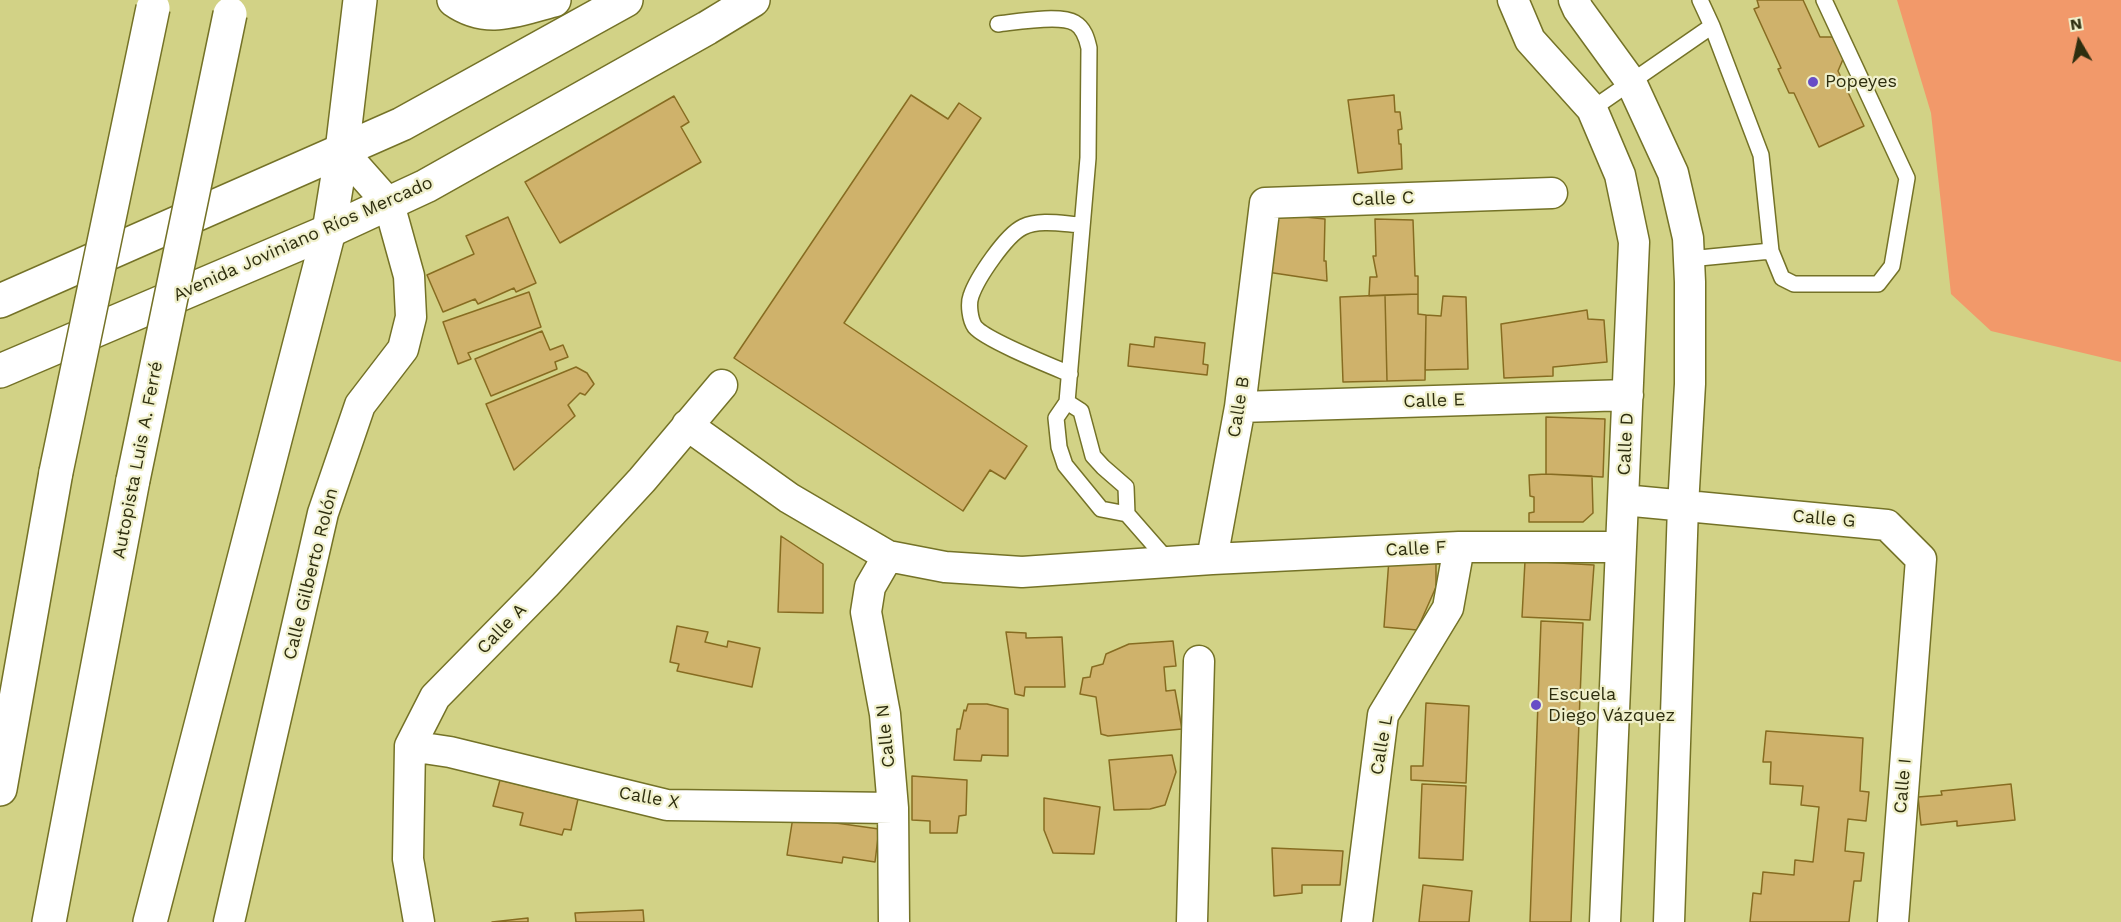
<!DOCTYPE html>
<html>
<head>
<meta charset="utf-8">
<style>
	body { margin:0 }
	#map { position:relative; width:2121px; height:922px; overflow:hidden; background:#d2d286; font-family:"Work Sans",sans-serif }
	canvas { display:block }
	.north { position:absolute; left:2049px; top:12px; width:60px; height:60px; -webkit-text-stroke:4px #f0f0cb; paint-order:stroke; rotate:351deg; font-size:16px; font-weight:700; line-height:24px; text-align:center; color:#2e2e0f }
	.north::after { content:''; display:block; margin:auto; width:21px; height:27px; background:#2e2e0f; clip-path:polygon(50% 0,100% 100%,50% 72%,0 100%) }
</style>
</head>
<body>
<div id="map">
<canvas width="2121" height="922"></canvas>
<div class="north">N</div>
</div>
<script>
const ctx = document.querySelector('canvas').getContext('2d');
ctx.lineJoin = 'round';
function fillPath(path, color) {
  ctx.fillStyle = color;
  ctx.fill(path, 'evenodd');
}
function stroke(path, color, width, dash) {
  ctx.strokeStyle = color;
  ctx.lineWidth = width;
  ctx.lineCap = dash ? 'butt' : 'round';
  ctx.setLineDash(dash || []);
  ctx.stroke(path);
}
function write(font, color, halo, rows, align = 'center') {
  ctx.font = font + ' "Work Sans",sans-serif';
  ctx.lineWidth = 4.5;
  ctx.setLineDash([]);
  ctx.textBaseline = 'middle';
  ctx.strokeStyle = halo;
  ctx.fillStyle = color;
  for (const [text, x, y, turn = 0] of rows) {
    ctx.save();
    ctx.translate(x, y);
    ctx.rotate((+turn || 0) * Math.PI / 180);
    ctx.textAlign = isNaN(turn) ? turn : align;
    if (halo) ctx.strokeText(text, 0, 0);
    ctx.fillText(text, 0, 0);
    ctx.restore();
  }
}
fillPath(new Path2D(`
	M1897 0H2121V362L1991 331 1951 294 1931 113Z`), '#f2996a');
const building = new Path2D(`
	M1757 0H1803L1820 37H1834L1844 57 1838 71 1864 126 1819 147 1794 93H1789L1778 69 1781 68 1754 9 1759 7Z
	M911 95 948 119 959 103 981 118 844 323 1027 446 1005 479 990 470 963 511 734 358Z
	M1394 95 1395 112H1400L1402 129 1398 130 1399 144H1401L1402 169 1358 173 1348 100Z
	M674 96 689 122 681 127 701 162 560 243 525 182Z
	M1275 214 1325 219 1324 261H1326L1327 281 1267 272Z
	M508 217 536 283 516 292 514 288 478 304 475 299 443 312 427 275 474 254 466 236Z
	M1375 219 1413 220 1415 276H1418V294L1369 296 1370 277H1377L1373 256H1376Z
	M529 292 541 327 468 353 471 359 458 364 443 322Z
	M1418 294V314L1426 315 1425 380 1387 381 1385 295Z
	M1385 295 1387 381 1343 382 1340 297Z
	M1443 296 1466 297 1468 369 1425 370 1426 315 1441 316Z
	M1587 310 1588 319 1604 320 1607 362 1553 367V376L1504 378 1501 324Z
	M542 331 550 350 563 345 568 357 555 362 557 369 491 396 475 359Z
	M1155 337 1205 343 1203 364 1208 365 1207 375 1128 366 1130 344 1154 347Z
	M576 367 587 373 594 384 585 395 580 393 568 405 575 416 514 470 486 404Z
	M1546 417 1605 419 1603 477 1546 474Z
	M1546 474 1592 476 1593 513 1583 522H1529V513L1534 512V497L1530 496 1529 475Z
	M781 536 823 564V613L778 612Z
	M1389 559 1436 562V587L1417 630 1384 627Z
	M1525 561 1594 565 1590 620 1522 617Z
	M1541 621 1583 623 1571 922H1530Z
	M677 626 708 632 705 642 727 647 728 641 760 648 752 687 677 671 679 664 670 662Z
	M1006 632 1026 633V638L1062 637 1065 687H1025L1024 696 1015 694Z
	M1173 641 1176 666 1164 667 1166 691 1175 690 1182 729 1108 736 1101 734 1096 697 1080 694 1083 678 1090 677 1092 667 1103 664 1106 654 1129 644Z
	M1426 703 1469 706 1466 783 1411 780V766H1423Z
	M968 704H987L1008 709V756L982 755 981 761 954 760 957 729H960L964 710 966 711Z
	M1766 731 1863 738 1860 791 1869 792 1866 821 1848 819 1845 851 1864 853 1861 881H1854L1849 922H1750L1753 893 1761 894 1763 872 1794 875 1795 860 1813 862 1819 807 1801 805 1803 786 1770 784 1771 762H1763Z
	M1172 755 1176 772 1165 805 1150 809 1114 810 1109 760Z
	M912 776 967 780 966 815 959 816 957 833H930V821L912 820Z
	M500 780 578 799 571 830 564 829 562 835 520 825 523 813 493 806Z
	M1422 784 1466 786 1463 860 1419 858Z
	M2011 784 2015 820 1957 826V821L1921 825 1918 797 1942 795 1941 791Z
	M1044 798 1100 807 1094 854 1053 853 1044 830Z
	M793 817 879 829 875 862 843 857 842 863 787 855Z
	M1272 848 1343 851 1340 885H1302V893L1274 896Z
	M1423 885 1472 891 1469 922H1419Z
	M643 910 644 922H576L575 913Z
	M528 918V922H492Z`);
fillPath(building, '#cfb26b');
stroke(building, '#876c21', 1.5);
const lane = new Path2D(`
	M998 24C1016 22 1060 14 1075 23 1084 28 1087 39 1089 48L1088 158 1067 402
	M1712 26 1761 155 1771 251 1782 278 1794 284H1878L1892 266 1907 178 1824 0
	M1592 109 1712 26 1700 0
	M1689 259 1771 251
	M1070 374C1051 366 986 340 975 327 970 320 968 304 971 296 977 278 1006 235 1023 227 1040 219 1063 224 1082 225
	M1127 514 1101 509 1065 465 1059 447 1056 418 1067 402 1081 411 1093 456 1103 467 1126 487 1127 514 1169 562`);
const street = new Path2D(`
	M1513 0 1530 40 1592 109 1620 175 1634 242 1605 922
	M1574 0 1578 9 1631 82 1673 173 1688 238 1690 282V384L1683 506 1669 922
	M1240 407 1628 395
	M687 425 789 498 888 556 945 567 1022 572 1212 559 1459 547H1620
	M1623 500 1887 525 1921 559 1893 922
	M888 556 870 587 866 612 885 714 893 808 894 922
	M1212 559 1240 407 1265 203 1552 193
	M410 746 450 752 667 805 893 808
	M229 922 323 513 360 405 403 349 411 317 409 276 389 204 342 151
	M419 922 408 859 410 746 435 697 545 585 642 480 722 385
	M1192 922 1199 661
	M1357 922 1383 715 1448 608 1459 547`);
const primary = new Path2D(`
	M0 301 402 124 626 0
	M0 371 329 231 426 186 707 28 753 0`);
const highway = new Path2D(`
	M454 0C488 24 517 9 554 0
	M0 789 56 472
	M49 922 133 480
	M150 922 329 231 342 151 360 0`);
stroke(lane, '#747227', 18);
stroke(street, '#747227', 33);
stroke(primary, '#747227', 36);
stroke(highway, '#747227', 36);
stroke(lane, '#fff', 15);
stroke(street, '#fff', 30);
stroke(primary, '#fff', 33);
stroke(highway, '#fff', 33);
const highwayBridge = new Path2D(`
	M56 472 153 8
	M133 480 230 14`);
stroke(highwayBridge, '#747227', 36, []);
stroke(highwayBridge, '#fff', 33);
for (const [x, y, r, color] of [
	[1813,82,6,"#674dc6"],
	[1536,705,6,"#674dc6"]
]) {
  const dot = new Path2D();
  dot.arc(x, y, r, 0, 2 * Math.PI);
  ctx.fillStyle = color;
  ctx.fill(dot);
  stroke(dot, '#f0f0cb', 2);
}
write('18px', '#2e2e0f', '#f0f0cb', [
	["Popeyes",1825,82],
	["Escuela",1548,695],
	["Diego Vázquez",1548,716]
], 'left');
write('18px', '#2e2e0f', '#f0f0cb', [
	["Calle C",1383,199,-2],
	["Avenida Joviniano Ríos Mercado",303,239,-24],
	["Calle E",1434,401,-2],
	["Calle B",1239,407,-81],
	["Calle D",1626,444,-87],
	["Autopista Luis A. Ferré",138,460,-79],
	["Calle G",1824,519,5],
	["Calle F",1416,549,-3],
	["Calle Gilberto Rolón",311,574,-76],
	["Calle A",502,629,-46],
	["Calle N",886,736,-96],
	["Calle L",1382,745,-80],
	["Calle I",1903,786,-85],
	["Calle X",649,798,10]
]);
</script>
</body>
</html>
